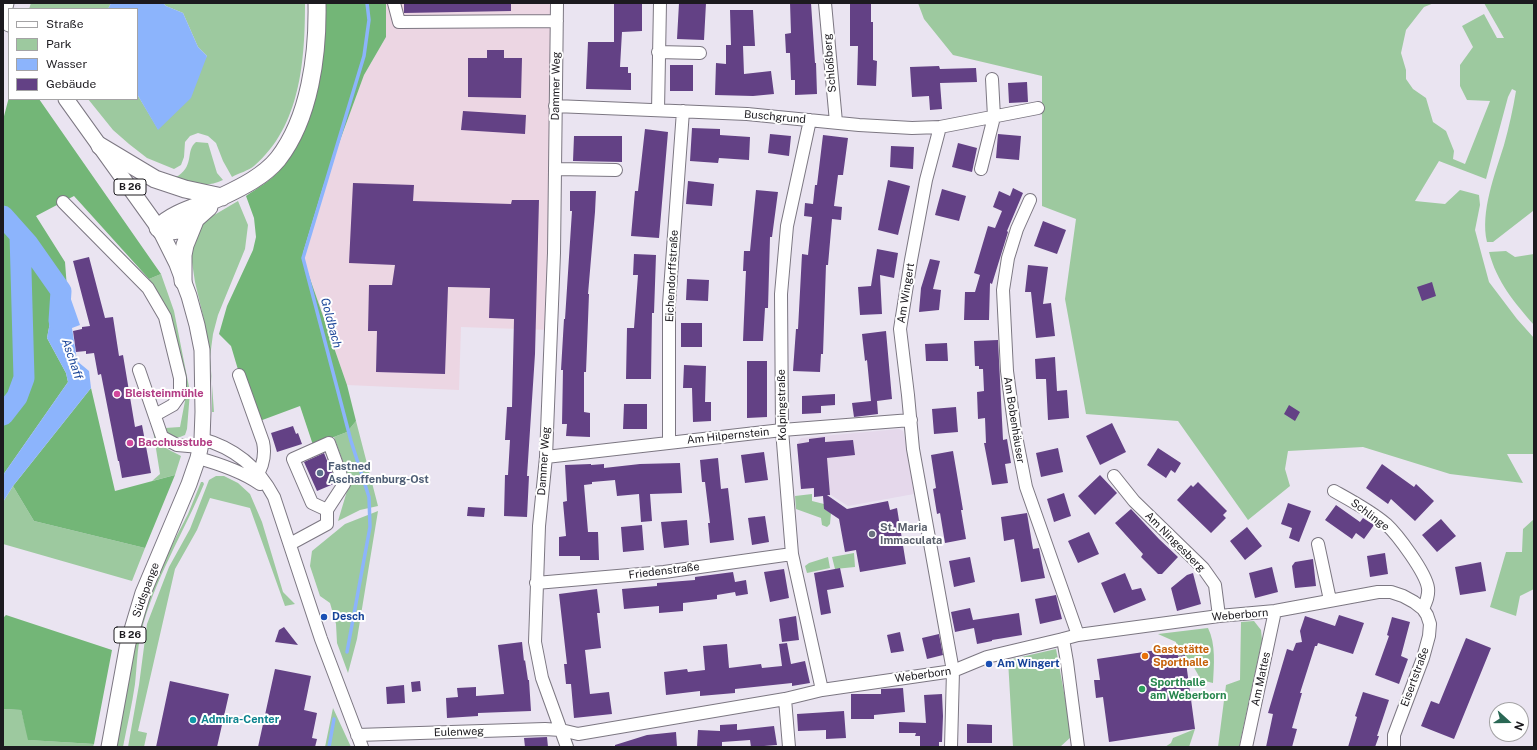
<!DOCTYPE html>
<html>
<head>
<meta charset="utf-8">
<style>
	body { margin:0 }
	#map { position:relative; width:1537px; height:750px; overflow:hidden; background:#eae4f1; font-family:"Public Sans",sans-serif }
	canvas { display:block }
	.frame { position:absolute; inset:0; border:4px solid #1c1a1f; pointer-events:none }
	.legend { position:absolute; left:8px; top:8px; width:130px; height:92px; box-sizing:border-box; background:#fff; border:1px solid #a4a3a5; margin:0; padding:5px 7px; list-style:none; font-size:12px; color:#1c1a1f }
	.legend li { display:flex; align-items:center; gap:8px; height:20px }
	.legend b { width:20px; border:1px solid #a4a3a5 }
	.north { position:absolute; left:1489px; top:702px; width:40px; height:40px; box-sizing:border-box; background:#fff; border:1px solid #a4a3a5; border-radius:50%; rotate:111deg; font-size:11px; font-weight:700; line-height:16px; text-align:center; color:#1c1a1f }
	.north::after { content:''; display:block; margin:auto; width:14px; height:18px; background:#296754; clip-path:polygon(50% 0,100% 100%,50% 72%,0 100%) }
</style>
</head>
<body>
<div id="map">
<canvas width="1537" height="750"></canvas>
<div class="frame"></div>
<ul class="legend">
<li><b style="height:5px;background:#fff"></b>Straße</li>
<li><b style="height:11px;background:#9dc99f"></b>Park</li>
<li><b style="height:11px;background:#8cb4fc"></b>Wasser</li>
<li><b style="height:11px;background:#634185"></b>Gebäude</li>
</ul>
<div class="north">N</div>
</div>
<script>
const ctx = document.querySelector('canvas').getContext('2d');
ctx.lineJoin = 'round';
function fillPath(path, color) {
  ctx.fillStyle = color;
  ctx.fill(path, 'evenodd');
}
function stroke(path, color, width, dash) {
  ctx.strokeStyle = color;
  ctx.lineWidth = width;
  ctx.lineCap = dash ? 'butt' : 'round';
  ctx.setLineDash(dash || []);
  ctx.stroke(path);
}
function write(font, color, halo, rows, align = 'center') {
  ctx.font = font + ' "Public Sans",sans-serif';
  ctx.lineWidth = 4;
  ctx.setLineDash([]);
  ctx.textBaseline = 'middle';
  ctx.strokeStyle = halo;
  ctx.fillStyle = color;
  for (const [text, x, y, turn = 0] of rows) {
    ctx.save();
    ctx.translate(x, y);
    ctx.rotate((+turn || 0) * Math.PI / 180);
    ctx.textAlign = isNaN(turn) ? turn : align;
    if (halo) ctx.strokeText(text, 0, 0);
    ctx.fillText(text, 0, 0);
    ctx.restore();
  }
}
fillPath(new Path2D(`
	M386 3H555L549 330 461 327 459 390 347 385 307 270 303 253 324 184 364 75 386 37Z`), '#ecd6e3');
fillPath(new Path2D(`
	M899 429 903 431 905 438 914 494 848 506 831 495 814 497 813 488 801 489 797 444 801 438Z`), '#e5d8eb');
fillPath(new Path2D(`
	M31 3H111L108 9H29Z
	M163 3H305C305 59 301 126 254 166 248 171 239 173 232 177L223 161 216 143 208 136 198 133 190 136 185 142 184 157 181 165 174 169 147 158 129 144 113 130 88 99H137V94L158 129 207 56 198 47 183 13 166 6Z
	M918 3H1434L1424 7 1406 30 1401 53 1406 70V79L1413 89 1426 98 1433 122 1446 131 1454 151 1453 159 1465 164 1490 101 1467 100 1460 86V65L1473 47 1462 26 1484 14 1497 38H1504L1484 3H1534V209L1533 211 1493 242H1487C1480 212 1495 174 1504 145 1509 127 1513 109 1516 91L1512 89 1508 97 1486 179 1439 161 1415 201 1445 204 1460 190 1479 195 1480 205 1475 230 1489 282 1517 319 1534 338V454H1507L1523 483 1450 474 1363 447 1288 451 1285 469 1290 486 1248 520 1178 421 1086 414 1065 299 1076 219 1042 206V76L953 55 924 19Z
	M196 142 208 143 217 173 223 180C205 189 188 183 171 176H178C195 164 185 151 196 142Z
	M238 201 248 225 245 249 218 315 213 334 210 357 214 412H212V384L204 320 195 282 190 249 204 221Z
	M1506 251 1515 257 1534 254V325C1514 302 1497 282 1489 252Z
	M161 274 174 311 190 392 187 429 185 435 180 437 170 438 165 428 180 427 185 401 182 377 168 312 149 279Z
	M356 421 378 506 360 510 338 521 350 481 334 437 347 432Z
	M153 430C159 447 166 448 181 456L175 475 152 481 160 474Z
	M216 476H224L238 483 250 494 262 522 283 592 295 604 285 606 250 508 210 498 197 530 175 569 138 731 147 733 144 747H128L139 685 147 624 169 567 190 529 209 480Z
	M201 482H203L204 484C184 532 153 582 141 633 137 649 137 667 135 684 132 705 127 726 123 747H116L133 648 142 615 161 566 188 514Z
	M13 486 34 521 145 548 132 581 3 544V502Z
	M812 494V501L824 504V509L831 513 830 524 827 527 822 525 821 518 796 509 795 496Z
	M378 511 357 639 348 673 337 643 336 624 330 603 320 596 310 566 312 551 345 524Z
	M1534 519V589L1520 596 1516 616 1490 607 1506 552H1522L1523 529Z
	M854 553 855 567 835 569 832 557Z
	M828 557 830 568 807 573 805 566 809 563Z
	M1254 621 1261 630 1262 640 1239 747H1218L1226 685 1240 680 1241 622Z
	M1208 628C1216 644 1214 665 1213 683L1201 680 1191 662 1185 655 1178 656 1176 642 1158 634Z
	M1056 649 1072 736 1060 747H1013L1008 660Z
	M333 708 351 747H325Z
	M3 709 21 710 29 740 94 744 93 747H3Z
	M1195 729 1189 747H1165L1171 743 1173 738Z`), '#9dc99f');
fillPath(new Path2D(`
	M324 3H386V37L364 75 324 184 303 253 307 270 347 385 356 421 347 432 313 445 300 406 257 422 239 373 231 346 219 334 227 306 253 250 256 237 254 218 246 196C256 189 272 180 280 170 321 122 320 63 324 3Z
	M9 97V99H39L161 274 149 279 74 196 36 216 65 262 67 288 55 296 47 338 66 373 68 382 3 475V120Z
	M91 388 115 491 175 475 145 548 34 521 13 486Z
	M6 615 112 650 94 744 28 740 21 710 3 709V618Z`), '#73b677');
fillPath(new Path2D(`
	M111 3H163L166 6 183 13 198 47 207 56 191 98 158 130 137 94V9H108Z
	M67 288 80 325 72 328 77 361 89 371 91 388 13 486 3 502V475L68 382 66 373 47 338 55 296Z`), '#8cb4fc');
stroke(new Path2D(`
	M347 652 370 527 369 497 351 441 303 258 364 56 369 20 367 3
	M329 747 334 719`), '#8cb4fc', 3.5);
stroke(new Path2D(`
	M3 216 28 244 61 291 59 321
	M3 415 17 397 24 378 20 235`), '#8cb4fc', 21);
fillPath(new Path2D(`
	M404 3H511V11L404 13Z
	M614 3H642V31L622 32 620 67H628V73H631V90L586 89 588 42H614Z
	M679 3H706L704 40 677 39Z
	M790 3H811L815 63H816L817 94 795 95V80H791L790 53H786L785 34 791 33Z
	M850 3H871V22H873V60L877 61 876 86 857 85 858 46H850Z
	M730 10H753L755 46H743L744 74 771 71 774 94 753 96 715 95 716 63 726 64V45H731Z
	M487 50H504V58H522L521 98 468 97V58H487Z
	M670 65H693V91H670Z
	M939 66 940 69 976 68 977 82 940 83 942 109 930 110 929 96 912 97 910 67Z
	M1027 82 1028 102 1009 103 1008 83Z
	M463 111 526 115 525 134 461 130Z
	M692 128 720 129V135L750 137 749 160 719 158 718 163 690 161Z
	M645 129 668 132 659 238 631 236 635 191H638Z
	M770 134 791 136 789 156 768 153Z
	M998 134 1021 136 1019 160 996 158Z
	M823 135 848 138 843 175H838L834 206 842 207 841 220 832 219 828 265H826L823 354H821L820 372 793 371 796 329H798L802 254 808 255 812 217 804 216 805 203 813 204 815 185H817Z
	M574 136H622V162L573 161Z
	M958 143 977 148 972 172 952 167Z
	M891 146 914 147 913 169 890 167Z
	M888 180 910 186 898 235 878 230Z
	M688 181 714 184 712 206 686 204Z
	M353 183 414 185 413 201 511 204 512 200H539L535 354 527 476H529L527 517 504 516 505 475H508L510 440H505L507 407H512L514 319 489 318 490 288 448 287 445 374 376 372 377 331H368L369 285H392L395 265 349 263Z
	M1013 188 1023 193 1007 231 1008 232 992 284 990 283 989 320H964L965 292H975L980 275 974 273 988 226 995 228 1002 211 993 207 999 191 1010 196Z
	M942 189 966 196 959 221 935 215Z
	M756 190 778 192 772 237H770L768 308H765L763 341H743L746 271H743L744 251H750Z
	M570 191H596L595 212 588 294H589L586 372H584V412L590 413V437L566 436 567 424H562L563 370H561L564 319H565L572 211H570Z
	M1043 221 1066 230 1057 254 1034 246Z
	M877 249 898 253 894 278 880 275 882 314 860 315 858 287 871 286Z
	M634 254 656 255 654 313H652L651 379H626L627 328H634L638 275H633Z
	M89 257 105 318 113 317 119 356 123 355 135 427 142 425 151 473 122 478 119 461H118L101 374 98 375 94 353 86 354V351L76 352 73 331 82 329V327L90 326 73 261Z
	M930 259 940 261 933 289 941 290 939 310 919 312 921 288Z
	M1028 265 1048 267 1043 304 1051 303 1055 336 1036 338 1031 292H1025Z
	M687 279 709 280 708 301 686 300Z
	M1432 282 1436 296 1422 301 1417 287Z
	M681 323H702V347H681Z
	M886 331 892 399 877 401 878 414 854 417 852 403 871 401 867 360 865 361 862 334Z
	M998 340 1003 440 1007 439 1011 463 1005 464 1008 483 992 485 984 443H986L985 418 978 419 977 392 984 391 983 369H979V366H975L974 341Z
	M947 343 948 361H926L925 344Z
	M1055 357 1057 391 1067 390 1069 418 1048 420 1046 379H1036L1035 359Z
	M747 361H767V417L747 418Z
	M684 365 706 366 705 402H711V421L693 422 692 388H683Z
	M835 394V405L821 406V413L802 414V396Z
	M624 404H647V429H623Z
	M1289 405 1300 412 1295 421 1284 414Z
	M956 407 958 432 934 434 932 409Z
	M1112 423 1126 452 1100 465 1086 436Z
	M293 426 296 434 298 433 302 444 277 452 271 433Z
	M825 437V442L853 440 855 455 827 458 830 495H827L847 509 888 501 890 510 897 508 906 564 860 572 856 550 845 552 839 519 824 509 823 496 814 497V488L801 489 797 444 809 442V439Z
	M1058 448 1063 472 1041 477 1036 453Z
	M1158 448 1181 463 1175 473 1171 470 1166 478 1147 465Z
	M953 451 963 510H961L966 539 945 543 940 513 937 514 933 489 936 488 931 455Z
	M764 452 768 480 745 483 741 455Z
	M324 453 336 483 317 491 304 462Z
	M718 458 721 489 728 488 734 540 710 543 708 523H710L705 482H702L700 460Z
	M680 463 682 493 650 494 652 521 641 522 639 494 617 496 615 480 592 482V484L584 485 588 532H598L599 560H580V556H559V537L566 536 563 502 567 501 565 465 591 464V465L604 464V468L640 464Z
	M1382 464 1414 487 1416 484 1434 501 1415 521 1391 499 1388 504 1366 488Z
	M1100 475 1117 493 1095 515 1078 496Z
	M1198 482 1227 511 1223 515 1226 518 1211 533 1177 500 1191 485 1193 487Z
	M1064 493 1071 516 1054 522 1047 499Z
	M1288 503 1311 511 1299 542 1289 538 1292 528 1281 524Z
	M1336 505 1360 522 1363 518 1374 525 1364 539 1356 533 1352 539 1325 520Z
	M468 507 485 508 484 517 467 516Z
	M1131 509 1159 539 1178 557 1162 574H1158L1141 557 1143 554 1115 523Z
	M1027 513 1033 549 1039 548 1045 578 1021 582 1014 539 1004 541 1001 517Z
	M765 516 769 542 752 545 748 518Z
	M1441 519 1456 536 1437 552 1422 535Z
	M687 520 689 545 664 548 661 522Z
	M642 525 644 550 623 552 621 527Z
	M1247 527 1262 546 1245 560 1230 541Z
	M1089 532 1099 554 1078 563 1068 541Z
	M1385 553 1388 574 1370 577 1367 556Z
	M970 557 975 582 954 587 949 561Z
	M1313 559 1316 586 1295 588 1292 566 1295 562Z
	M1481 562 1486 591 1460 595 1455 567Z
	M1272 567 1278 592 1255 598 1249 573Z
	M840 568 844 587 827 590 831 613 821 615 814 573Z
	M784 569 789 598 770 602 764 572Z
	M733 572 735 582 746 580 748 594 736 596 735 592 717 595V599L683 603V611L659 613V606L624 609 622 589 657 586V583L695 580V577Z
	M1125 573 1132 590 1141 588 1146 600 1114 613 1101 583Z
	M1193 573 1201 604 1177 611 1171 588 1187 575Z
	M597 589 600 613H597L601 648 585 650 590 694 609 692 612 714 574 718 571 684H566L564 664H567L559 594Z
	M1056 595 1062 619 1040 624 1035 599Z
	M970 608 973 620 1019 613 1022 635 992 640V641L977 644 974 628 955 632 951 612Z
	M1339 615 1364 623 1353 654 1318 643 1317 646H1315L1300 693H1302L1292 728 1297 729 1292 747H1266L1273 714 1268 713 1276 686 1287 649 1293 651 1296 643 1302 642 1300 631 1305 616 1335 626Z
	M796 616 799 640 782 642 779 619Z
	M1392 617 1410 622 1401 656 1408 659 1399 684 1375 675 1389 636 1387 635Z
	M284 627 298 645 275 642 279 630Z
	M900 632 904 651 891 653 887 635Z
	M939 634 943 655 927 659 922 638Z
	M1466 638 1491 648 1454 739 1421 726 1431 701 1439 704Z
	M522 642 524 661 525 660 528 680H529L531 711 478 713V716L447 718 446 698 458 697 457 688 476 687V696L504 694 498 645Z
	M787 643 791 664 805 661 810 683 792 686V683L735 689V693L700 696V691L666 695 664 672 687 669 688 672 705 670 703 646 727 644 729 668 761 664 762 668 782 666 779 644Z
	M1177 647 1178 656 1185 655 1195 729 1109 742 1103 697 1096 698 1094 680H1100L1097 659Z
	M275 669 311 676 304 710 317 713 312 738 317 739 315 747H258Z
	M170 681 229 694 217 747H156Z
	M420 681 421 691 412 692 411 682Z
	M404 685 405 703 387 704 386 687Z
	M903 688 905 712 874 715V719H851V694H881V689Z
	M1363 692 1389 700 1377 736H1379L1375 747H1348L1357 717 1355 716Z
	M942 694 943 716 942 742H939V747H920V736H915L916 733H899V722L926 723 924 695Z
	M844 711 846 738 826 739V730L798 731 797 714Z
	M737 724V730L774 726 777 745 751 747 750 740 722 742V747H697L698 730 720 731V725Z
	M967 724 992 725V743H967Z
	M676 732 677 747H615V745L647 735Z
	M547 737 548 747H525L524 738Z`), '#634185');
const minor = new Path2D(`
	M394 3 399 22 557 21
	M557 3 554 253 546 457 539 526 535 642 542 678 567 747
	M825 3 836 122
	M658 52 700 53
	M555 106 747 114 859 125 912 128 940 127 1038 108
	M658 110 660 3
	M810 120 787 226 781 294 782 430 792 554 822 690
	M940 127 926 180 911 260 900 329 908 395 913 449 953 671 951 747
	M555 169 616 170
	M981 169 994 117 992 79
	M1030 200 1017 229 1008 258 1003 290 1007 371 1015 431 1026 487 1078 635
	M63 202 148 288 165 317 180 378V395L173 405 155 415
	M139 370 162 437 177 445 200 447
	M239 375 263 442C266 456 263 467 255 479
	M202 439C235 448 258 467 274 497L321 639 362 747
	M669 442V304L683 111
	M546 457 782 430 911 420
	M198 458C220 464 241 471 260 484
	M1114 476 1134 501 1203 568 1215 585 1219 616
	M1334 491C1352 501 1371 511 1386 524 1398 535 1426 573 1428 588 1429 596 1426 602 1423 609
	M290 544 327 524V510L344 484 329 443 293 459 312 503 327 510
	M1318 544 1330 600
	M536 583 664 572 792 554
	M1063 639 1067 662 1078 747
	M785 699 789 747
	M357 735 545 729 561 730 578 734 785 699 822 690 953 671 987 657 1063 639 1078 635 1219 616 1275 611 1378 592H1391L1403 596 1414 602 1423 609 1427 615 1430 624 1429 636 1423 658 1394 735V747
	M1246 747 1275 611`);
const major = new Path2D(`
	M3 16 9 24
	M66 99 160 230 177 264 189 296 197 325 202 350 203 412 202 439 198 458 189 484 143 593 128 643 109 747`);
const highway = new Path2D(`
	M3 11 5 3
	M100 146 155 179 185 189 222 197
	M158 228C174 211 202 206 223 196 242 187 264 176 278 159 310 118 318 54 317 3
	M160 230C183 235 193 221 209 207
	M183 281V255L185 245 196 218`);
stroke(minor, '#7c7782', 14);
stroke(major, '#7c7782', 17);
stroke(highway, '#7c7782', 19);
stroke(minor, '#fff', 12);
stroke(major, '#fff', 15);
stroke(highway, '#fff', 17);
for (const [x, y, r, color] of [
	[117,394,4,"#d1479c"],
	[130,443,4,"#d1479c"],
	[320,473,4,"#5c6f8a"],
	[872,534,4,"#6b7280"],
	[324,617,4,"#1a4fb4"],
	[1145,656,4,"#e8710a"],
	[989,664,4,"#1a4fb4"],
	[1142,689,4,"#2e9e5b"],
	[193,720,4,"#0f9aa8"]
]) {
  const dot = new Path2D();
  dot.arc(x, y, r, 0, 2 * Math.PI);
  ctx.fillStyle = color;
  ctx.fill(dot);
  stroke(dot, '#fff', 1.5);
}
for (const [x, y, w] of [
	[130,187,32],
	[130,635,32]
]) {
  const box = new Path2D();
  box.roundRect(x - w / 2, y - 8, w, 16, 3);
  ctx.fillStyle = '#fff';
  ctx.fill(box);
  stroke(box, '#1c1a1f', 1);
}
write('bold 10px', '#1c1a1f', null, [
	["B 26",130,187],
	["B 26",130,635]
]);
write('11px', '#1c1a1f', '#fff', [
	["Schloßberg",830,63,-95],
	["Dammer Weg",556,86,-89],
	["Buschgrund",775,117,5],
	["Eichendorffstraße",672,276,-87],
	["Am Wingert",906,293,-81],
	["Kolpingstraße",782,405,-91],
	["Am Bobenhäuser",1014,420,81],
	["Am Hilpernstein",728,436,-6],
	["Dammer Weg",544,461,-86],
	["Schlinge",1370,515,37],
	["Am Ningesberg",1175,542,45],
	["Friedenstraße",664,571,-7],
	["Südspange",146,590,-70],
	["Weberborn",1240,615,-5],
	["Weberborn",923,675,-8],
	["Eisertstraße",1415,677,-70],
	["Am Mattes",1261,679,-78],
	["Eulenweg",459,732,-2]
]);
write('bold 11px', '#b23c85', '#fff', [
	["Bleisteinmühle",125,394],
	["Bacchusstube",138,443]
], 'left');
write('bold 11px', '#4e5e75', '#fff', [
	["Fastned",328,467],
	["Aschaffenburg-Ost",328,480]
], 'left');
write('bold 11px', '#5b616d', '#fff', [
	["St. Maria",880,528],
	["Immaculata",880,541]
], 'left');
write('bold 11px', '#164399', '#fff', [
	["Desch",332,617],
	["Am Wingert",997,664]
], 'left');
write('bold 11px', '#c56008', '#fff', [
	["Gaststätte",1153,650],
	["Sporthalle",1153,663]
], 'left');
write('bold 11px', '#27864d', '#fff', [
	["Sporthalle",1150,683],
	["am Weberborn",1150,696]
], 'left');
write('bold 11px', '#0d838f', '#fff', [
	["Admira-Center",201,720]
], 'left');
write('italic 12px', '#1e489a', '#fff', [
	["Goldbach",331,323,75],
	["Aschaff",72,359,71]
]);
</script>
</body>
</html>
